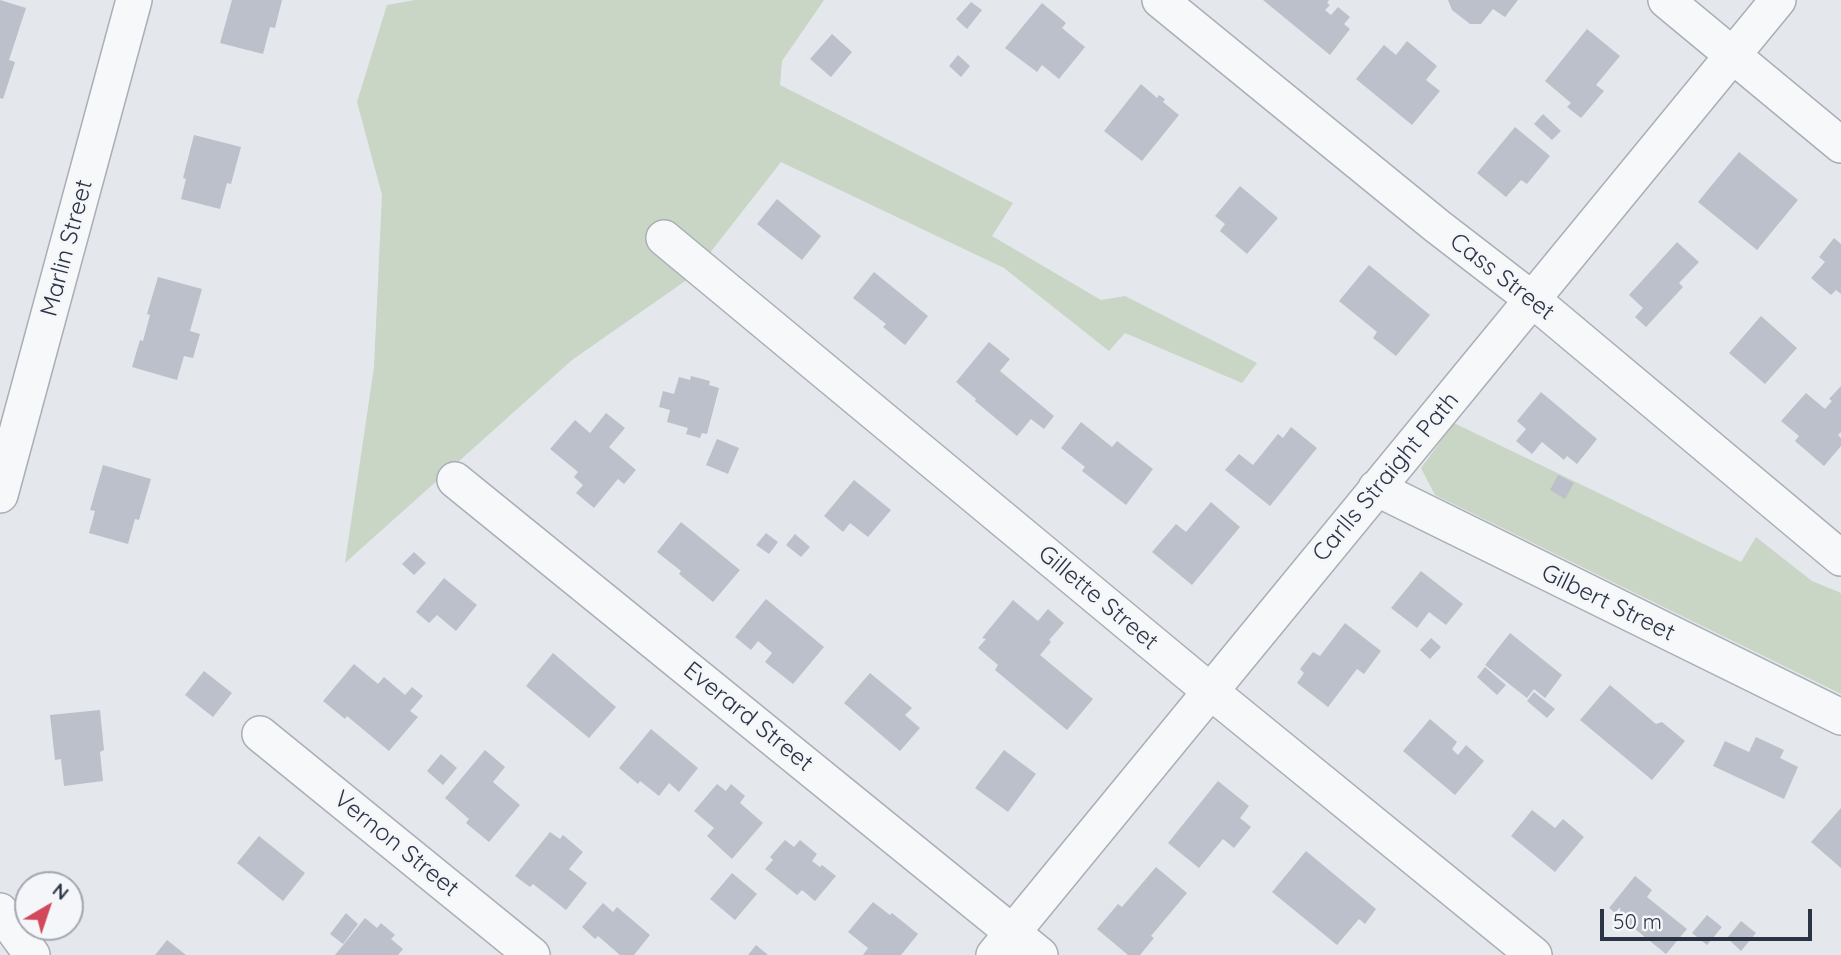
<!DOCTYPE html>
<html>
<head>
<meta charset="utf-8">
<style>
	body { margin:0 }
	#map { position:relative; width:1841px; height:955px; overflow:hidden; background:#e4e7ec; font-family:Quicksand,sans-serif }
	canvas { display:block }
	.north { position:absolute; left:14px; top:871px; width:70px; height:70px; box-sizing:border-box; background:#f4f6f9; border:2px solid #a4a8b1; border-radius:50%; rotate:39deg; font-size:19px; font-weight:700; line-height:28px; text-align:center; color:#2b3445 }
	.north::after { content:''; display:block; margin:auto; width:24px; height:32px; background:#d1495b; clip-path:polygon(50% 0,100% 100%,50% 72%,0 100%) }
	.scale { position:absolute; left:1600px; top:909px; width:212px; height:32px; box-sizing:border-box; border:4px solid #2b3445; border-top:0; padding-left:9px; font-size:21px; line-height:24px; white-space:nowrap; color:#2b3445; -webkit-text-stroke:5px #f4f6f9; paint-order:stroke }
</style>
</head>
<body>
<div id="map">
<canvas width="1841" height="955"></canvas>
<div class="north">N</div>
<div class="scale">50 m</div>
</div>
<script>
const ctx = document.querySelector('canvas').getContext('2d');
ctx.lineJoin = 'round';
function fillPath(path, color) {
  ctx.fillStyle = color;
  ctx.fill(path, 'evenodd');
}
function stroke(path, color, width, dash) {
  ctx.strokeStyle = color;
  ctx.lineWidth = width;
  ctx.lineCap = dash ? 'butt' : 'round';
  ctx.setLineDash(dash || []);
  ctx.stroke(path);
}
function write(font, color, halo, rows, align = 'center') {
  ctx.font = font + ' Quicksand,sans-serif';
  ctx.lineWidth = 5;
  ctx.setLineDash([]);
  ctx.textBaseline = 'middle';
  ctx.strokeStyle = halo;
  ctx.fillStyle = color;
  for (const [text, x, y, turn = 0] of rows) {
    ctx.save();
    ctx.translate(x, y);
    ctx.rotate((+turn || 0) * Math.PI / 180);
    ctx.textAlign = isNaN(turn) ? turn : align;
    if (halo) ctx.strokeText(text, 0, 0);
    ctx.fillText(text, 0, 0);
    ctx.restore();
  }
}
fillPath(new Path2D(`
	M415 0H824L782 61 780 85 1013 203 992 236 1101 300 1125 296 1257 363 1242 383 1125 333 1109 351 1004 268 781 162 691 277 572 360 345 563 374 367 382 195 357 102 387 5Z
	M1454 423 1741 562 1756 537 1812 581 1841 593V694L1435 495 1421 468Z`), '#c9d6c5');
fillPath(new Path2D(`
	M0 0 26 8 9 60 15 62 3 99 0 98Z
	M232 0H282L275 28 270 27 263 54 220 43Z
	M1263 0H1329L1327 3 1330 5 1325 10 1331 15 1338 7 1350 17 1344 24 1350 29 1330 55Z
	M1448 0H1518L1505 17 1493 9 1481 24H1470L1452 10Z
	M971 2 982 10 967 29 956 19Z
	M1042 3 1066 23 1062 28 1085 47 1059 79 1042 65 1037 72 1005 48Z
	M1587 29 1620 56 1596 85 1604 91 1581 118 1567 107 1571 103 1545 81Z
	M832 34 852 52 831 77 810 59Z
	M1407 41 1437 66 1426 80 1440 91 1412 125 1356 79 1384 45 1396 55Z
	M958 55 970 66 961 77 949 66Z
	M1141 84 1157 98 1159 95 1165 99 1163 102 1179 115 1142 161 1104 131Z
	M1543 114 1561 131 1552 140 1534 124Z
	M1515 127 1550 156 1527 184 1521 180 1506 197 1477 173Z
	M194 135 241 147 231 184 227 183 220 209 181 199 186 179 183 178Z
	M1739 152 1798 200 1757 250 1698 202Z
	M1240 186 1278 218 1247 254 1220 231 1225 224 1215 216Z
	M777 199 821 236 802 260 757 224Z
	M1834 238 1841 244V294L1836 290 1831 295 1811 278 1825 262 1819 257Z
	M1677 242 1699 262 1679 283 1683 287 1646 327 1635 317 1643 308 1629 295Z
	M1369 265 1430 315 1396 356 1373 338 1377 332 1339 301Z
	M874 272 928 316 905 345 883 327 886 324 853 298Z
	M158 277 202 289 190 331 200 334 193 358 184 356 177 380 132 367 140 340 143 341 150 315 147 314Z
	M1761 316 1797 348 1765 384 1729 353Z
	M989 342 1010 359 1000 371 1054 416 1044 429 1031 419 1017 436 975 401 976 399 956 382Z
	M691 376 710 381 709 385 719 388 707 434 702 433 700 438 686 434 688 428 667 422 670 410 659 407 663 391 674 394 679 377 690 380Z
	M1841 386V432L1838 435 1841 438V446L1824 466 1795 441 1799 436 1781 421 1806 393 1825 409 1832 401 1829 399Z
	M1541 392 1597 439 1577 464 1567 456 1564 460 1542 442 1532 454 1516 441 1526 429 1517 421Z
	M606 413 625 428 609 447 636 470 624 484 618 479 594 508 576 493 583 485 574 477 578 472 550 449 575 420 590 433Z
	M1081 422 1112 447 1117 441 1153 469 1126 505 1082 471 1085 467 1061 448Z
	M1291 427 1317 448 1270 506 1225 470 1239 454 1253 465 1278 434 1283 438Z
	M717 439 739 448 728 474 706 465Z
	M103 465 151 479 139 520 135 519 128 544 89 533 95 511 90 510Z
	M1558 475 1574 483 1565 499 1550 490Z
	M854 480 891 510 868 537 850 523 843 532 824 516Z
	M1211 502 1240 527 1192 585 1152 552 1176 524 1186 532Z
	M681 522 740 570 713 602 679 574 681 571 657 552Z
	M766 533 778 542 769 554 756 545Z
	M795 534 810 547 801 557 786 545Z
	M414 552 426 563 414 575 402 564Z
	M1421 571 1463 604 1446 625 1429 612 1417 628 1391 608Z
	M444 578 477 605 456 631 437 615 429 623 416 612Z
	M766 599 824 647 793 684 765 662 772 653 758 641 751 650 735 637Z
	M1013 600 1038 621 1048 609 1064 623 1049 640 1051 642 1040 655 1093 699 1067 730 995 670 998 665 978 648 986 639 982 638Z
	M1345 623 1381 651 1364 674 1357 669 1328 707 1297 683 1304 673 1300 669 1313 652 1320 656Z
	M1510 633 1562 675 1545 698 1534 689 1527 698 1485 665Z
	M1431 638 1441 647 1430 659 1420 650Z
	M553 653 616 707 589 738 526 686Z
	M354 664 378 684 384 677 405 695 412 687 423 696 410 711 418 717 389 751 347 716 345 719 323 701Z
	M1485 667 1506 685 1497 695 1477 677Z
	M204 671 232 693 213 717 185 695Z
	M870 673 912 708 905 715 920 728 900 751 844 703Z
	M1610 685 1656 724 1662 722 1685 741 1652 780 1580 720Z
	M1534 692 1555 709 1547 718 1527 701Z
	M100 710 104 750 100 752 103 781 64 786 61 759 55 760 50 715Z
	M1430 719 1457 742 1452 749 1458 755 1466 745 1484 761 1455 795 1403 751Z
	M651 729 698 768 679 792 669 783 659 796 640 781 638 784 619 768Z
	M1756 737 1784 750 1780 758 1798 767 1784 799 1713 766 1725 741 1749 752Z
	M485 750 505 767 493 782 520 805 489 842 466 823 469 819 445 798Z
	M1004 750 1036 774 1008 812 975 788Z
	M441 754 457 768 443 785 427 771Z
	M1218 781 1249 806 1240 818 1251 827 1234 848 1223 839 1199 868 1168 843Z
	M717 784 726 791 731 784 745 796 740 803 763 823 732 859 707 836 714 828 694 811Z
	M1841 808V868L1811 842Z
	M1532 810 1555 828 1563 819 1584 837 1555 872 1511 836Z
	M550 832 560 839 563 835 583 852 569 869 587 883 566 910 533 884 530 887 515 876Z
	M259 836 305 873 283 901 237 863Z
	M785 840 794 847 800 840 817 854 812 861 820 867 822 865 836 876 815 901 802 890 797 895 765 869 773 860 770 857Z
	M1306 851 1376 909 1365 924 1359 919 1337 945 1272 892Z
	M1156 867 1187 893 1151 936 1154 938 1140 955H1128L1097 929 1118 904 1122 907Z
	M732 873 757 894 735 920 710 899Z
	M1635 876 1652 890 1647 897 1687 929 1666 954 1609 908Z
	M873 902 890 915 892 913 918 934 901 955H863L868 948 848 932Z
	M603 903 613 912 617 907 650 935 634 955H620L598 936 595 939 582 927Z
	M346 913 358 924 343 944 330 934Z
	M1707 915 1722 927 1707 945 1692 933Z
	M365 918 377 928 381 923 395 935 391 939 403 949 398 955H335Z
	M1741 921 1756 933 1741 951 1727 938Z
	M167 940 186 955H155Z
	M756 945 768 955H748Z`), '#bbc0ca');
const minor = new Path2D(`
	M1160 0 1437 226 1533 300 1841 558
	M1666 0 1841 145
	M664 238 1210 691 1534 955
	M455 480 1040 955
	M1376 488 1841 717
	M0 495 134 0
	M260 734 532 955
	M0 911 32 955
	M994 955 1778 0`);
stroke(minor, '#a9aeb7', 38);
stroke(minor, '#f7f8fa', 35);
write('24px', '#2b3445', '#f4f6f9', [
	["Marlin Street",67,248,-75],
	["Cass Street",1502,277,38],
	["Carlls Straight Path",1386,477,-50],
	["Gillette Street",1098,598,40],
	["Gilbert Street",1608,603,26],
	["Everard Street",748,717,39],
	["Vernon Street",396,844,39]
]);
</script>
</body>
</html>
